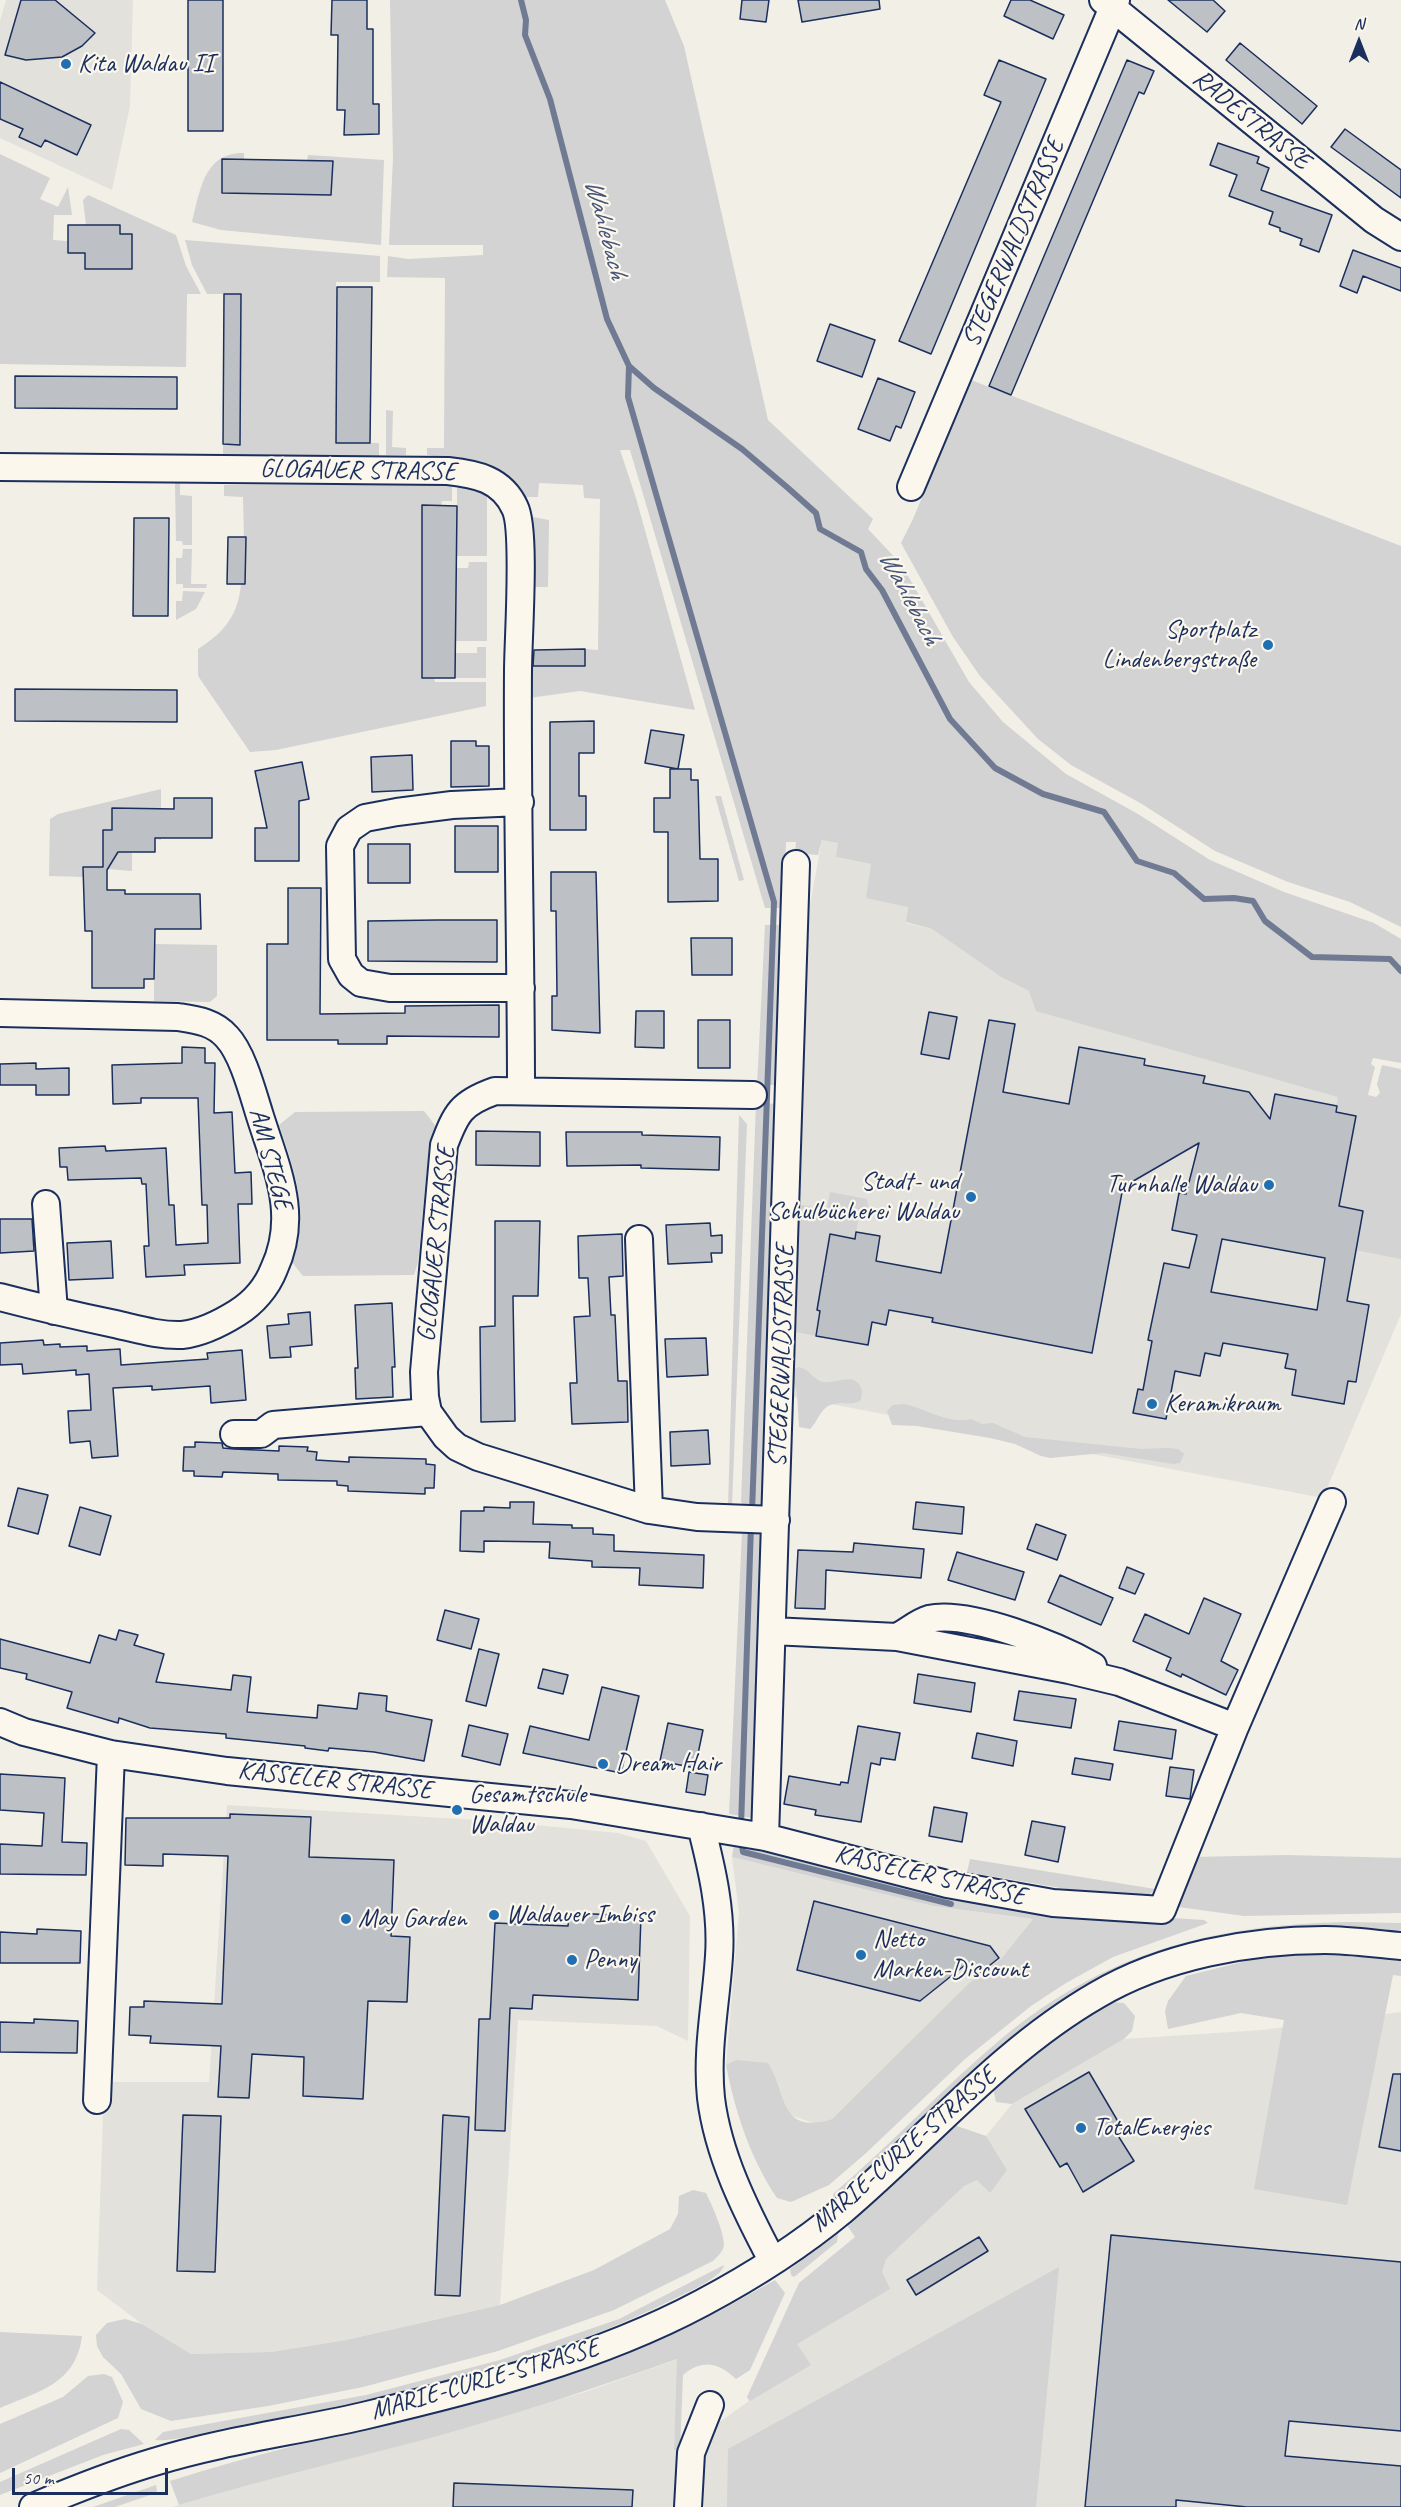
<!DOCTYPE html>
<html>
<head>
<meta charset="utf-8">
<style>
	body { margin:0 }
	#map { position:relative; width:1401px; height:2507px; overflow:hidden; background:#f2efe6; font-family:Caveat,sans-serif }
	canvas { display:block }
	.north { position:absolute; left:1329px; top:12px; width:60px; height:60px; -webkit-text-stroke:4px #fbf7ec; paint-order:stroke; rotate:0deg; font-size:16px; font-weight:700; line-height:24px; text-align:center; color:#1b2f5e }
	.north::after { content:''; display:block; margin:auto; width:21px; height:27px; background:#1b2f5e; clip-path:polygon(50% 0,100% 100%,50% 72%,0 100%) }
	.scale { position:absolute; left:12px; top:2468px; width:156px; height:27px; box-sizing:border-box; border:3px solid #1b2f5e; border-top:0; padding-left:8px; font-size:18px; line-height:21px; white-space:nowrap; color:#1b2f5e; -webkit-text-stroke:4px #fbf7ec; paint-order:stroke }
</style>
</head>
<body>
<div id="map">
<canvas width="1401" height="2507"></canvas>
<div class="north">N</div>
<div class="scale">50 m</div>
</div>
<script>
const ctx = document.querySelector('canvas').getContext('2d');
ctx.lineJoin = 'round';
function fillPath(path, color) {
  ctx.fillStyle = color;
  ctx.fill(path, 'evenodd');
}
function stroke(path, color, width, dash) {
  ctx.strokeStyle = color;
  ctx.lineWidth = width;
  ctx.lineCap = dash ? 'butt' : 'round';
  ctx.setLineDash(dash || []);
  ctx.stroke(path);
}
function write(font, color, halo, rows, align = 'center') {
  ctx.font = font + ' Caveat,sans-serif';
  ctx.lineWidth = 4.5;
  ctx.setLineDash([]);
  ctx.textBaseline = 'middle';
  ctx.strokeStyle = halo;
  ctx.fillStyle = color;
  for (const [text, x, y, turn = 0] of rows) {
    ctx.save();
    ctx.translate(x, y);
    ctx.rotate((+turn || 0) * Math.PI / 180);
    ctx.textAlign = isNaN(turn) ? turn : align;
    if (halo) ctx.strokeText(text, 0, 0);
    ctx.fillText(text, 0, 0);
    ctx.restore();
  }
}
fillPath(new Path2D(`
	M6 0H133L130 106 112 190 0 138V21Z
	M822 840 839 843 836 857 872 864 908 907 906 923 932 929 1001 977 1029 991 1401 1117V1314L1323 1498 794 1397 806 973 810 904Z
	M227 1805 494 1821 618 1833 646 1841 690 1916 688 2041 657 2026 518 2020 500 2305 346 2340 271 2352 191 2354 142 2324 97 2290 103 2115 108 2082H209Z
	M732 1857 933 1906 1033 1919 1001 1959 968 1984 832 2119 816 2124 793 2116 726 2065 739 1912Z
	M1401 2012V2507H173L260 2480 585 2392 678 2359 674 2450H680L749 2401 747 2397 799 2283 986 2136 1012 2104 1124 2039 1262 2030Z`), '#e2e1dc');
fillPath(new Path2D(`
	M390 0H665L684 46 768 420 873 519 868 529 901 564 969 682 1003 722 1066 774 1138 814 1210 860 1284 892 1374 923 1401 939V1063L1373 1058 1371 1064 1375 1067 1368 1095 1376 1097 1380 1093 1377 1084 1382 1065 1401 1069V1259L1355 1250 1363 1211 1339 1206 1353 1136 1332 1132 1338 1097 1036 1011 1029 991 1001 977 932 929 906 922 908 907 866 898 871 864 836 857 838 843 822 840 818 855 795 853 796 842H786L783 908H765L630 450H620L636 498 695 710 580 691 529 698 528 666H584L585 649 598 650 600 499 584 498 583 485 539 483 538 497H523L477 463 427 455V448H444L445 278 387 277 388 256 408 259 483 255V245H389L393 158Z
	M244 153V159H222V193L331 195 332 161H307L308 155 384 160 381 245 221 230 192 222C200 191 204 152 244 153Z
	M0 154 50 178 40 199 58 207 68 187 72 215H54L53 240 68 241V253H85L132 268V234H120V225H86L83 200 88 195 176 235 186 266 201 294H187L186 367 0 364Z
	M185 240 380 256V282H336V442L379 443V456L223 455V444L239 445 240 294H207L192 265Z
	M971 380 1401 546V927L1350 902 1288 882 1215 851 1142 804 1071 765 1038 739 980 676 953 637 901 543 913 519Z
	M386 410 393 411 392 447 406 448V455H386Z
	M175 483H180V495L192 496V545H183L182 541H176Z
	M224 485H452V501H442L441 505 422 506V677L434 678 435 682H486V706L276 750 250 752 198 676V649C225 632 238 615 241 584L245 583 243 497 224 496Z
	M457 485 471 486 487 497V556H457Z
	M527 516 549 520 548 587H530Z
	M183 549H192L191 584H207L206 588H183V584H176V558H182Z
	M469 562H487V641H456V568H468Z
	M183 591 205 592 196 609 176 620V601H182Z
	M477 647H486V678H455L456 653H477Z
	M161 789V840L155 839 154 808H112V829L103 830V852L115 857 118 852H132V871L83 867V877L49 876 50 819 58 814Z
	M715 796H721L744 880 739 881Z
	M765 925H785L780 1085H757Z
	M154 944 217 945V996L210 1002 154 1001Z
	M756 1103 779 1104 763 1506H745L741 1502Z
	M424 1111 438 1129 437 1142 429 1148 418 1262 414 1275 303 1276 292 1262C310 1213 295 1171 279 1125L295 1112Z
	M739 1115 747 1124 732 1506 728 1509Z
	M830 1192 867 1199 869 1210 860 1209 855 1239 830 1235 817 1310 820 1311 816 1336 796 1332 800 1205 827 1209Z
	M799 1367C810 1369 813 1380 823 1382 837 1384 856 1370 862 1391L861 1400C851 1407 840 1400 828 1406 820 1411 817 1422 810 1429L799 1427 797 1392 791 1375 793 1369Z
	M904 1404C925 1408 949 1425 971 1419L982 1424 993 1423 1025 1437 1141 1449 1168 1448 1178 1449 1184 1454 1180 1463 1173 1464 1103 1453 1050 1458 1041 1456 1015 1444 990 1438 917 1426 892 1425 887 1411 893 1405Z
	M742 1532 763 1534 752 1818 729 1814Z
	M749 1842 1048 1910 1204 1920 1208 1923 1113 1957 1066 1983 1031 2006 965 2059 865 2154 829 2185 791 2202 777 2198C750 2158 735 2111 726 2065L736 2060 768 2063C787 2093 779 2136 832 2119L968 1984 1001 1959 1033 1919 933 1906 732 1857 734 1844Z
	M1287 1855 1401 1858V1913L1244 1916 1179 1907 1175 1902 1193 1857Z
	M970 1859 1155 1889 1143 1902 967 1872Z
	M1351 1922 1401 1923V1930L1351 1929 1074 1995C993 2047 925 2119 854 2185L830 2204 834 2193C892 2144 943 2087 1001 2039 1107 1951 1216 1924 1351 1922Z
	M1289 1953 1358 1954 1401 1960V1976L1393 1975 1347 2205 1254 2189 1284 2020 1241 2013 1168 2029 1165 2011 1168 2001 1186 1976 1262 1957Z
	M1112 2002 1124 2003 1135 2016 1132 2031 1124 2039 1012 2104 996 2102 993 2088C1029 2054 1069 2026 1112 2002Z
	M954 2125 986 2136 1007 2170 990 2193 977 2180 964 2186 886 2259 882 2272 890 2289 797 2344 811 2365 750 2401 747 2397 799 2283 855 2237 847 2225Z
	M693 2190 706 2193C712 2205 724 2232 724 2245 723 2252 717 2257 713 2261L614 2310 498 2351 363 2387 268 2406 171 2421 141 2409 121 2374 103 2357 97 2346 96 2335 107 2323 125 2319 142 2324 191 2354 271 2352 346 2340 500 2305 594 2270 670 2229 678 2214 679 2196Z
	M838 2234 837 2242 794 2277 791 2275 790 2269Z
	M724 2265C722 2277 690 2291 678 2297 537 2368 384 2399 230 2427 209 2431 174 2442 155 2440L163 2432 366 2395 500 2360 619 2319Z
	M1059 2267 1036 2507H727L728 2449Z
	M775 2280 785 2293 750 2370 736 2379C718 2362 702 2359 683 2375L680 2450H674L677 2359C596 2388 513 2415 430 2438 346 2460 262 2480 179 2505L170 2481C334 2429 507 2403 666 2337 704 2321 739 2300 775 2280Z
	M0 2332 82 2336C76 2384 39 2391 0 2408Z
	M104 2374 112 2377 123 2402 118 2418 0 2473V2424L63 2397 88 2376Z
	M121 2429 129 2430 144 2444 103 2455 0 2495V2482Z
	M156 2485 157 2491 153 2494 115 2507H93Z`), '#d2d3d2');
stroke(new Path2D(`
	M521 0 526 20 525 35 550 99 607 319 629 366 654 388 742 449 788 488 816 513 820 529 861 552 866 569 882 590 950 719 995 768 1043 794 1104 812 1137 861 1174 873 1204 899 1234 898 1253 901 1265 921 1312 957 1390 959 1401 971
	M629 366 628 397 774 902 752 1512
	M741 1827 751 1525
	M741 1840 743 1852 951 1904`), '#707b93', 6);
const building = new Path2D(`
	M21 0H55L95 33 82 46 62 57 26 60 5 55Z
	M188 0H223V131H188Z
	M332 0H367V29H373V104H379V134L344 135 345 110H337L338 35H331Z
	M742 0H769L766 22 740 19Z
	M798 0H879L880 9 802 22Z
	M1011 0H1030L1064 15 1053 39 1004 16Z
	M1168 0H1213L1225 11 1207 32Z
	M1240 43 1317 106 1302 124 1226 60Z
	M999 60 1046 79 931 354 899 341 1001 102 984 95Z
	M1127 60 1154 71 1144 94 1139 92 1011 395 989 386Z
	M0 82 91 125 77 155 45 140 41 147 19 137 23 129 0 119Z
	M1345 129 1401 170V198L1331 147Z
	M1218 143 1259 157 1257 163 1269 168 1261 190 1332 215 1319 252 1300 245 1302 239 1280 231V228L1269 224 1273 212 1229 196 1237 175 1210 165Z
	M222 159 333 161 331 195 222 193Z
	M68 225H120V234H132V269H85V253H68Z
	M1353 250 1401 268V291L1363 276 1357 293 1340 286Z
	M337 287H372L370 443H336Z
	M224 294H241L240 445 223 444Z
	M830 324 875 340 862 377 817 361Z
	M15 376 177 377V409L15 408Z
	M878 378 915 392 901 428 896 426 890 441 858 429Z
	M422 505 457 506 455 678H422Z
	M134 518H169L168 616H133Z
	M228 537H246L245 584H227Z
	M585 649V666H533L534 650Z
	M15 689 177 690V722L15 721Z
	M594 721V753H579V796H586V830H550V722Z
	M651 730 684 735 678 769H691V780H698L700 859H718V901L668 902V832H654V798H670V769H678L645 763Z
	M451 741H476V746H489V786L451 787Z
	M412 755 413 790 372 792 371 757Z
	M302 762 309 799 299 801V861H255V828H267L255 771Z
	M174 798H212V838H155V852H118L107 870V890H125V894H200L201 929H155L154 979H144V988H92V931H85L83 867H103V830H112V808L174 809Z
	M455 826H498V872H455Z
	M368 844H410V883H368Z
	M551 872H596L600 1033 552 1030V996H557L556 911H551Z
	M288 888H321L320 1014 405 1013V1006L499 1005V1037L387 1036V1044H338V1040H267V944H288Z
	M437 920H497V962L368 961V921Z
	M691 938H732V975H692Z
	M636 1011H664V1048L635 1047Z
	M929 1012 957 1017 949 1059 921 1054Z
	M698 1020H730V1068H698Z
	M989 1020 1015 1024 1003 1092 1069 1104 1079 1047 1145 1059 1144 1065 1205 1076 1203 1083 1249 1092 1270 1119 1275 1094 1337 1106 1336 1112 1356 1116 1339 1206 1363 1211 1347 1301 1369 1305 1356 1382 1348 1381 1344 1404 1292 1395 1296 1370 1285 1368 1288 1354 1223 1343 1220 1356 1205 1353 1200 1376 1175 1371 1166 1419 1133 1413 1138 1389 1143 1390 1152 1341 1148 1340 1164 1263 1189 1268 1197 1235 1172 1230 1179 1193 1186 1194 1199 1143 1123 1187 1092 1353 932 1322 933 1318 889 1310 886 1325 872 1322 868 1345 816 1336 820 1311 817 1310 830 1234 855 1239 856 1232 880 1236 876 1261 941 1273ZM1222 1239 1325 1258 1317 1310 1211 1292Z
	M182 1047 205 1048V1063H215L214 1113 232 1112 235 1173 251 1172 252 1204H238L240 1263 184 1265 185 1275 146 1277 144 1246H149L146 1184H142L141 1178 68 1180 67 1167H60L59 1148 105 1146 106 1151 166 1148 169 1205H174L176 1245 208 1243 207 1205H202L198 1098H141V1103L113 1104 112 1065 182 1063Z
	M36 1063V1069L69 1068V1095H36V1085H0V1064Z
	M476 1131 540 1132V1166L476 1165Z
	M566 1132H642V1135L720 1137 719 1170 641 1168V1165L567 1166Z
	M0 1219H32L34 1251 0 1253Z
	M495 1221H540L538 1296H513L515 1421 481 1422 480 1327 495 1326Z
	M710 1223 711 1236 722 1235V1253H711L712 1262 668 1264 666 1225Z
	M622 1234 623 1276 609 1277 611 1315H615L618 1381H627L628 1422 572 1424 570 1383H577L574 1317 590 1316 588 1278H579L578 1236Z
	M111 1241 113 1278 69 1280 67 1243Z
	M392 1303 395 1367H392L393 1397 356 1399 355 1368H358L355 1305Z
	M310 1312 312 1345 290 1347 291 1357 270 1358 267 1326 289 1324 288 1314Z
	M706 1338 708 1375 667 1377 665 1339Z
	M43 1340 44 1345 60 1344V1347L87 1346V1351L120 1349 121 1365 208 1359 207 1353 242 1350 246 1400 211 1403 210 1386 152 1390V1386L113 1388 118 1456 92 1458 90 1441 70 1443 68 1411 91 1410 89 1374 76 1375V1370L23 1374 22 1364 0 1365V1343Z
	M708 1430 710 1464 671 1466 670 1432Z
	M195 1442 222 1443 223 1448 234 1449 279 1451V1446L308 1447 307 1451 317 1452 316 1460 349 1462V1457L426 1459V1464L435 1465 434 1488H425V1494L348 1491V1486L337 1485V1481L278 1480V1474L223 1472 222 1477 194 1476V1471H183L184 1447H195Z
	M18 1488 48 1495 38 1534 8 1526Z
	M510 1502H534L533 1524 572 1525V1528H593V1534L614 1535V1551L704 1555 703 1588 639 1585 640 1568 592 1567V1561L549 1558 550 1542 484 1541V1552L460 1551 461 1511H484V1507L510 1508Z
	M916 1502 964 1507 962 1534 913 1529Z
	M80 1507 111 1516 100 1555 69 1546Z
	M1036 1524 1066 1535 1057 1560 1027 1549Z
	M854 1543 924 1549 921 1578 826 1570 825 1609 795 1608 798 1550 853 1552Z
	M957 1552 1024 1572 1015 1600 948 1580Z
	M1127 1567 1144 1574 1135 1594 1119 1588Z
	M1060 1575 1113 1598 1101 1625 1048 1602Z
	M1204 1598 1241 1614 1221 1661 1238 1670 1226 1695 1182 1674 1181 1677 1166 1670 1171 1658 1133 1641 1145 1614 1189 1634Z
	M445 1610 479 1619 471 1649 437 1640Z
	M119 1630 138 1635 134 1645 164 1654 156 1682 231 1690 233 1675 251 1677 247 1712 317 1718 318 1705 357 1709 359 1693 387 1696 386 1711 432 1720 424 1761 374 1752 329 1748 328 1751 305 1748V1746L226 1738V1734L150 1728 119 1718 118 1723 67 1708 72 1692 26 1679 27 1674 0 1668V1639L90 1663 99 1635 116 1640Z
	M479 1649 499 1654 486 1706 466 1701Z
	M543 1669 568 1675 563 1694 538 1688Z
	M918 1674 975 1683 971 1712 914 1703Z
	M602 1687 639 1696 621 1773 523 1753 530 1726 589 1740Z
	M1019 1691 1076 1699 1071 1728 1014 1720Z
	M1119 1721 1176 1730 1172 1759 1114 1750Z
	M668 1723 703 1730 695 1768 660 1761Z
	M469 1725 508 1734 500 1765 462 1756Z
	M858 1726 900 1733 895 1760 881 1758 880 1765 871 1763 861 1822 815 1815 816 1810 784 1804 789 1776 840 1785 841 1782 848 1783Z
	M977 1733 1017 1741 1013 1766 972 1758Z
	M1075 1758 1113 1764 1110 1780 1072 1774Z
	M1170 1767 1194 1770 1190 1799 1166 1796Z
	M689 1772 708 1775 705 1795 686 1792Z
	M0 1774 65 1778 62 1842 87 1843 86 1875 0 1874V1844L42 1846 44 1813 0 1810Z
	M934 1807 967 1813 962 1842 929 1836Z
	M230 1814 311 1817 309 1857 394 1860 391 1936 410 1937 407 2002 368 2001 363 2099 303 2096 304 2057 252 2054 249 2098 218 2097 221 2046 150 2043 151 2036 129 2035 130 2007H144V2001L222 2004 228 1856 163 1854V1866L125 1865 126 1818H230Z
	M1032 1821 1065 1827 1058 1862 1025 1855Z
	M814 1901 990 1946 999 1958 975 1977 965 1965 920 2001 797 1970Z
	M569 1913 641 1916 638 2000 533 1995 532 2009 510 2008 505 2131 475 2130 479 2019H490L495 1923 568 1926Z
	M37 1929 81 1931 80 1963H0V1932L37 1934Z
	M34 2019 78 2021 77 2053 0 2052V2022L34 2023Z
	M1089 2072 1123 2130 1117 2134 1134 2161 1083 2192 1067 2163 1060 2167 1025 2109Z
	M1393 2074H1401V2151L1379 2147Z
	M183 2115 221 2116 215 2272 177 2271Z
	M443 2115 469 2117 460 2296 435 2295Z
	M1111 2235 1401 2262V2431L1289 2421 1285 2456 1401 2466V2507H1247L1176 2500V2507H1085Z
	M979 2237 988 2251 916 2295 907 2280Z
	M454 2483 633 2490 632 2507H453Z`);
fillPath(building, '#bdc0c4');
stroke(building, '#1b2f5e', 1.5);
const minor = new Path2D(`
	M1103 0 1374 220 1401 237
	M0 467 448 471C476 474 502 479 515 508 526 530 518 640 518 671 517 811 521 951 521 1090
	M911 487 1116 0
	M520 802 452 805 397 812 365 818 349 829 340 846 342 959 351 975 361 983 390 988H521
	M0 1013 178 1017C197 1020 214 1022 227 1037 243 1054 253 1094 260 1116 277 1170 299 1215 274 1269 267 1287 253 1303 237 1313 221 1323 201 1333 182 1335 160 1336 137 1329 115 1324 77 1316 38 1307 0 1297
	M753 1095 495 1091C461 1103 456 1113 444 1145L424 1372 425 1397 428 1412 446 1437 457 1447 478 1457 649 1510 697 1517 776 1520
	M46 1204 54 1311
	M639 1239 649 1510
	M234 1434H261L273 1425 428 1412
	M772 1631 897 1637 1069 1670 1119 1682 1235 1727
	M897 1637C907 1632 918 1622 929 1619 969 1610 1058 1646 1093 1666
	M0 1722 24 1732 111 1754 227 1771 571 1805 765 1837 947 1884 1053 1903 1162 1910 1235 1727 1332 1502
	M701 1826C712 1869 722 1912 719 1956 716 2004 706 2050 711 2098 718 2155 745 2209 772 2260
	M765 1837 796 864
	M97 2100 111 1754
	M33 2507C73 2490 113 2474 154 2462 222 2441 293 2432 363 2416 477 2389 597 2359 702 2303 749 2278 801 2245 842 2211 927 2139 1000 2051 1097 1995 1163 1956 1249 1940 1325 1940 1350 1940 1376 1944 1401 1946
	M688 2507 691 2453 710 2405`);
stroke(minor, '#1b2f5e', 30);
stroke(minor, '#fbf7ec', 26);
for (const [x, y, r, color] of [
	[66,64,6,"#1f6fb2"],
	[1268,645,6,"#1f6fb2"],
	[1269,1185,6,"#1f6fb2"],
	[971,1197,6,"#1f6fb2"],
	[1152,1404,6,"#1f6fb2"],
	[603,1764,6,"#1f6fb2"],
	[457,1810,6,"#1f6fb2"],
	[494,1915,6,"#1f6fb2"],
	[346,1919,6,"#1f6fb2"],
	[861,1955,6,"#1f6fb2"],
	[572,1960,6,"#1f6fb2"],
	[1081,2128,6,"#1f6fb2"]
]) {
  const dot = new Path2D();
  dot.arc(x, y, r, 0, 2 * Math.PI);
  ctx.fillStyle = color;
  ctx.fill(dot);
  stroke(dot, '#fbf7ec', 2);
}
write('26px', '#1b2f5e', '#fbf7ec', [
	["Kita Waldau II",78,64],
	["Sportplatz",1256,630,"right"],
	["Lindenbergstraße",1256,660,"right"],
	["Stadt- und",959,1182,"right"],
	["Schulbücherei Waldau",959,1212,"right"],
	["Turnhalle Waldau",1257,1185,"right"],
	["Keramikraum",1164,1404],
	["Dream Hair",615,1764],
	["Gesamtschule",469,1795],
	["Waldau",469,1825],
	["Waldauer Imbiss",506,1915],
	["May Garden",358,1919],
	["Netto",873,1940],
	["Marken-Discount",873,1970],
	["Penny",584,1960],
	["TotalEnergies",1093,2128]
], 'left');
write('26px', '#1b2f5e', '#fbf7ec', [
	["RADESTRASSE",1251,120,39],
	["STEGERWALDSTRASSE",1014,243,-67],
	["GLOGAUER STRASSE",358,471,1],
	["AM STEGE",270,1159,75],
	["GLOGAUER STRASSE",437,1244,-84],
	["STEGERWALDSTRASSE",782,1356,-88],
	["KASSELER STRASSE",335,1781,6],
	["KASSELER STRASSE",930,1876,13],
	["MARIE-CURIE-STRASSE",904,2150,-41],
	["MARIE-CURIE-STRASSE",485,2380,-16]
]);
write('italic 27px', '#465579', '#fbf7ec', [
	["Wahlebach",605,229,75],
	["Wahlebach",909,598,62]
]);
</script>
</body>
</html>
